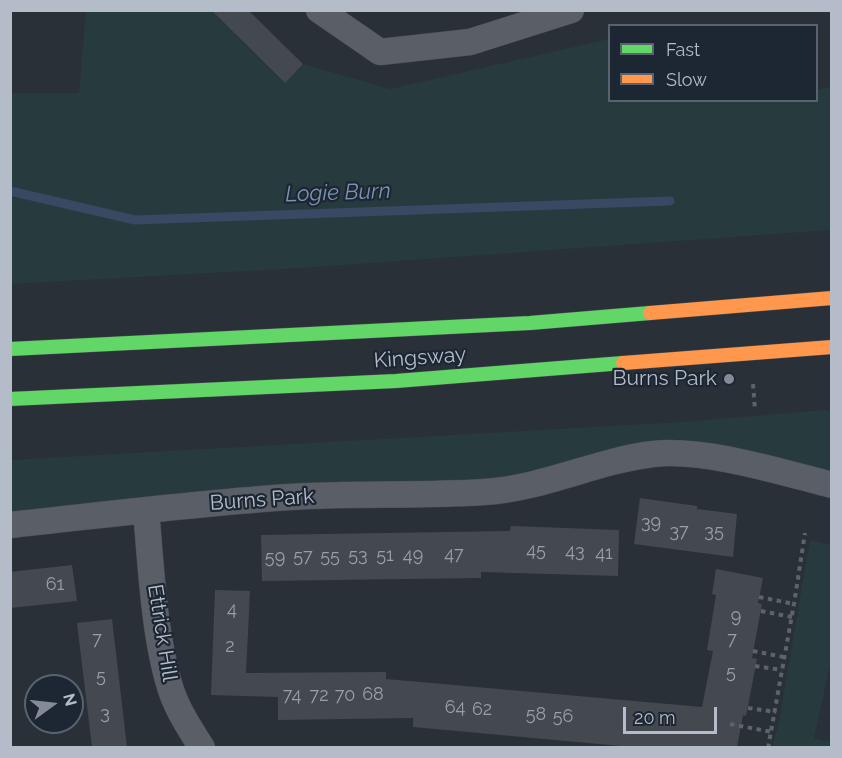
<!DOCTYPE html>
<html>
<head>
<meta charset="utf-8">
<style>
	body { margin:0 }
	#map { position:relative; width:842px; height:758px; overflow:hidden; background:#2a3038; font-family:Raleway,sans-serif }
	canvas { display:block }
	.frame { position:absolute; inset:0; border:12px solid #b4bcc9; pointer-events:none }
	.legend { position:absolute; left:608px; top:24px; width:210px; height:78px; box-sizing:border-box; background:#1d2633; border:2px solid #59626f; margin:0; padding:8px 10px; list-style:none; font-size:18px; color:#b4bcc9 }
	.legend li { display:flex; align-items:center; gap:12px; height:30px }
	.legend b { width:30px; border:2px solid #59626f }
	.north { position:absolute; left:24px; top:674px; width:60px; height:60px; box-sizing:border-box; background:#1d2633; border:2px solid #59626f; border-radius:50%; rotate:75deg; font-size:16px; font-weight:700; line-height:24px; text-align:center; color:#b4bcc9 }
	.north::after { content:''; display:block; margin:auto; width:21px; height:27px; background:#848b96; clip-path:polygon(50% 0,100% 100%,50% 72%,0 100%) }
	.scale { position:absolute; left:623px; top:707px; width:94px; height:27px; box-sizing:border-box; border:3px solid #b4bcc9; border-top:0; padding-left:8px; font-size:18px; line-height:21px; white-space:nowrap; color:#b4bcc9; -webkit-text-stroke:4px #1d2633; paint-order:stroke }
</style>
</head>
<body>
<div id="map">
<canvas width="842" height="758"></canvas>
<div class="frame"></div>
<ul class="legend">
<li><b style="height:8px;background:#63d668"></b>Fast</li>
<li><b style="height:8px;background:#ff974d"></b>Slow</li>
</ul>
<div class="north">N</div>
<div class="scale">20 m</div>
</div>
<script>
const ctx = document.querySelector('canvas').getContext('2d');
ctx.lineJoin = 'round';
function fillPath(path, color) {
  ctx.fillStyle = color;
  ctx.fill(path, 'evenodd');
}
function stroke(path, color, width, dash) {
  ctx.strokeStyle = color;
  ctx.lineWidth = width;
  ctx.lineCap = dash ? 'butt' : 'round';
  ctx.setLineDash(dash || []);
  ctx.stroke(path);
}
function write(font, color, halo, rows, align = 'center') {
  ctx.font = font + ' Raleway,sans-serif';
  ctx.lineWidth = 4.5;
  ctx.setLineDash([]);
  ctx.textBaseline = 'middle';
  ctx.strokeStyle = halo;
  ctx.fillStyle = color;
  for (const [text, x, y, turn = 0] of rows) {
    ctx.save();
    ctx.translate(x, y);
    ctx.rotate((+turn || 0) * Math.PI / 180);
    ctx.textAlign = isNaN(turn) ? turn : align;
    if (halo) ctx.strokeText(text, 0, 0);
    ctx.fillText(text, 0, 0);
    ctx.restore();
  }
}
fillPath(new Path2D(`
	M86 11H211L284 83 303 64 390 89 609 39 610 100H816L817 90 831 87V230L301 268 11 284 10 93H79Z
	M825 410 831 412V473L702 443 679 439 655 440 633 444 551 469 487 479 293 485 11 513V460L682 422Z
	M810 540 831 545V665H830L814 738 831 742V747H772L779 722Z`), '#273a3e');
stroke(new Path2D(`
	M10 191 135 220 670 201`), '#384963', 9);
fillPath(new Path2D(`
	M211 10H248L303 64 285 83Z
	M640 498 697 506V509L737 514 733 557 634 544Z
	M511 526 619 530 618 576 481 572V578L262 581 261 535 510 531Z
	M72 565 77 601 10 608V572Z
	M716 569 763 578 758 603 762 604 752 658 757 659 746 716 743 715 737 747H632L413 727V718L278 720V697L211 695 215 590 250 591 246 673 386 672V679L702 707 713 651 707 650 716 595 712 594Z
	M112 619 127 747H92L77 623Z`), '#444950');
const street = new Path2D(`
	M319 10 380 52 470 42 571 10
	M146 510C151 566 154 637 171 690 178 711 190 729 202 748
	M10 525C104 515 197 503 290 497 355 493 421 496 485 492 544 488 596 461 653 454 704 448 781 472 832 485`);
const fast = new Path2D(`
	M10 349 530 323 650 313
	M10 399 396 381 623 363`);
const slow = new Path2D(`
	M650 313 832 298
	M623 363 832 347`);
stroke(street, '#484c53', 27);
stroke(fast, '#474c53', 15);
stroke(slow, '#474c53', 15);
stroke(new Path2D(`
	M753 384 755 410
	M759 597 794 604
	M761 611 792 617
	M753 651 784 657
	M755 666 782 670
	M748 708 776 712
	M730 724 772 732
	M768 748 794 604 805 533`), '#5d636a', 4, [4.5, 4.5]);
stroke(street, '#5a5e66', 26);
stroke(fast, '#63d668', 14);
stroke(slow, '#ff974d', 14);
for (const [x, y, r, color] of [
	[729,379,6,"#848b96"]
]) {
  const dot = new Path2D();
  dot.arc(x, y, r, 0, 2 * Math.PI);
  ctx.fillStyle = color;
  ctx.fill(dot);
  stroke(dot, '#1d2633', 2);
}
write('18px', '#989fab', null, [
	["39",651,523],
	["37",679,532],
	["35",714,532],
	["45",536,551],
	["43",575,552],
	["41",604,554],
	["47",454,555],
	["53",358,556],
	["51",385,556],
	["49",413,556],
	["57",303,557],
	["55",330,557],
	["59",275,558],
	["61",55,585],
	["4",232,610],
	["9",736,617],
	["7",97,640],
	["7",732,640],
	["2",230,647],
	["5",731,673],
	["5",101,677],
	["68",373,695],
	["74",292,696],
	["72",319,696],
	["70",345,696],
	["64",455,708],
	["62",482,710],
	["3",105,714],
	["58",536,715],
	["56",563,717]
]);
write('21px', '#b4bcc9', '#1d2633', [
	["Kingsway",420,358,-4],
	["Burns Park",262,500,-4],
	["Ettrick Hill",162,633,81]
]);
write('21px', '#b4bcc9', '#1d2633', [
	["Burns Park",717,379]
], 'right');
write('italic 22px', '#7c92b1', '#1d2633', [
	["Logie Burn",338,193,-2]
]);
</script>
</body>
</html>
